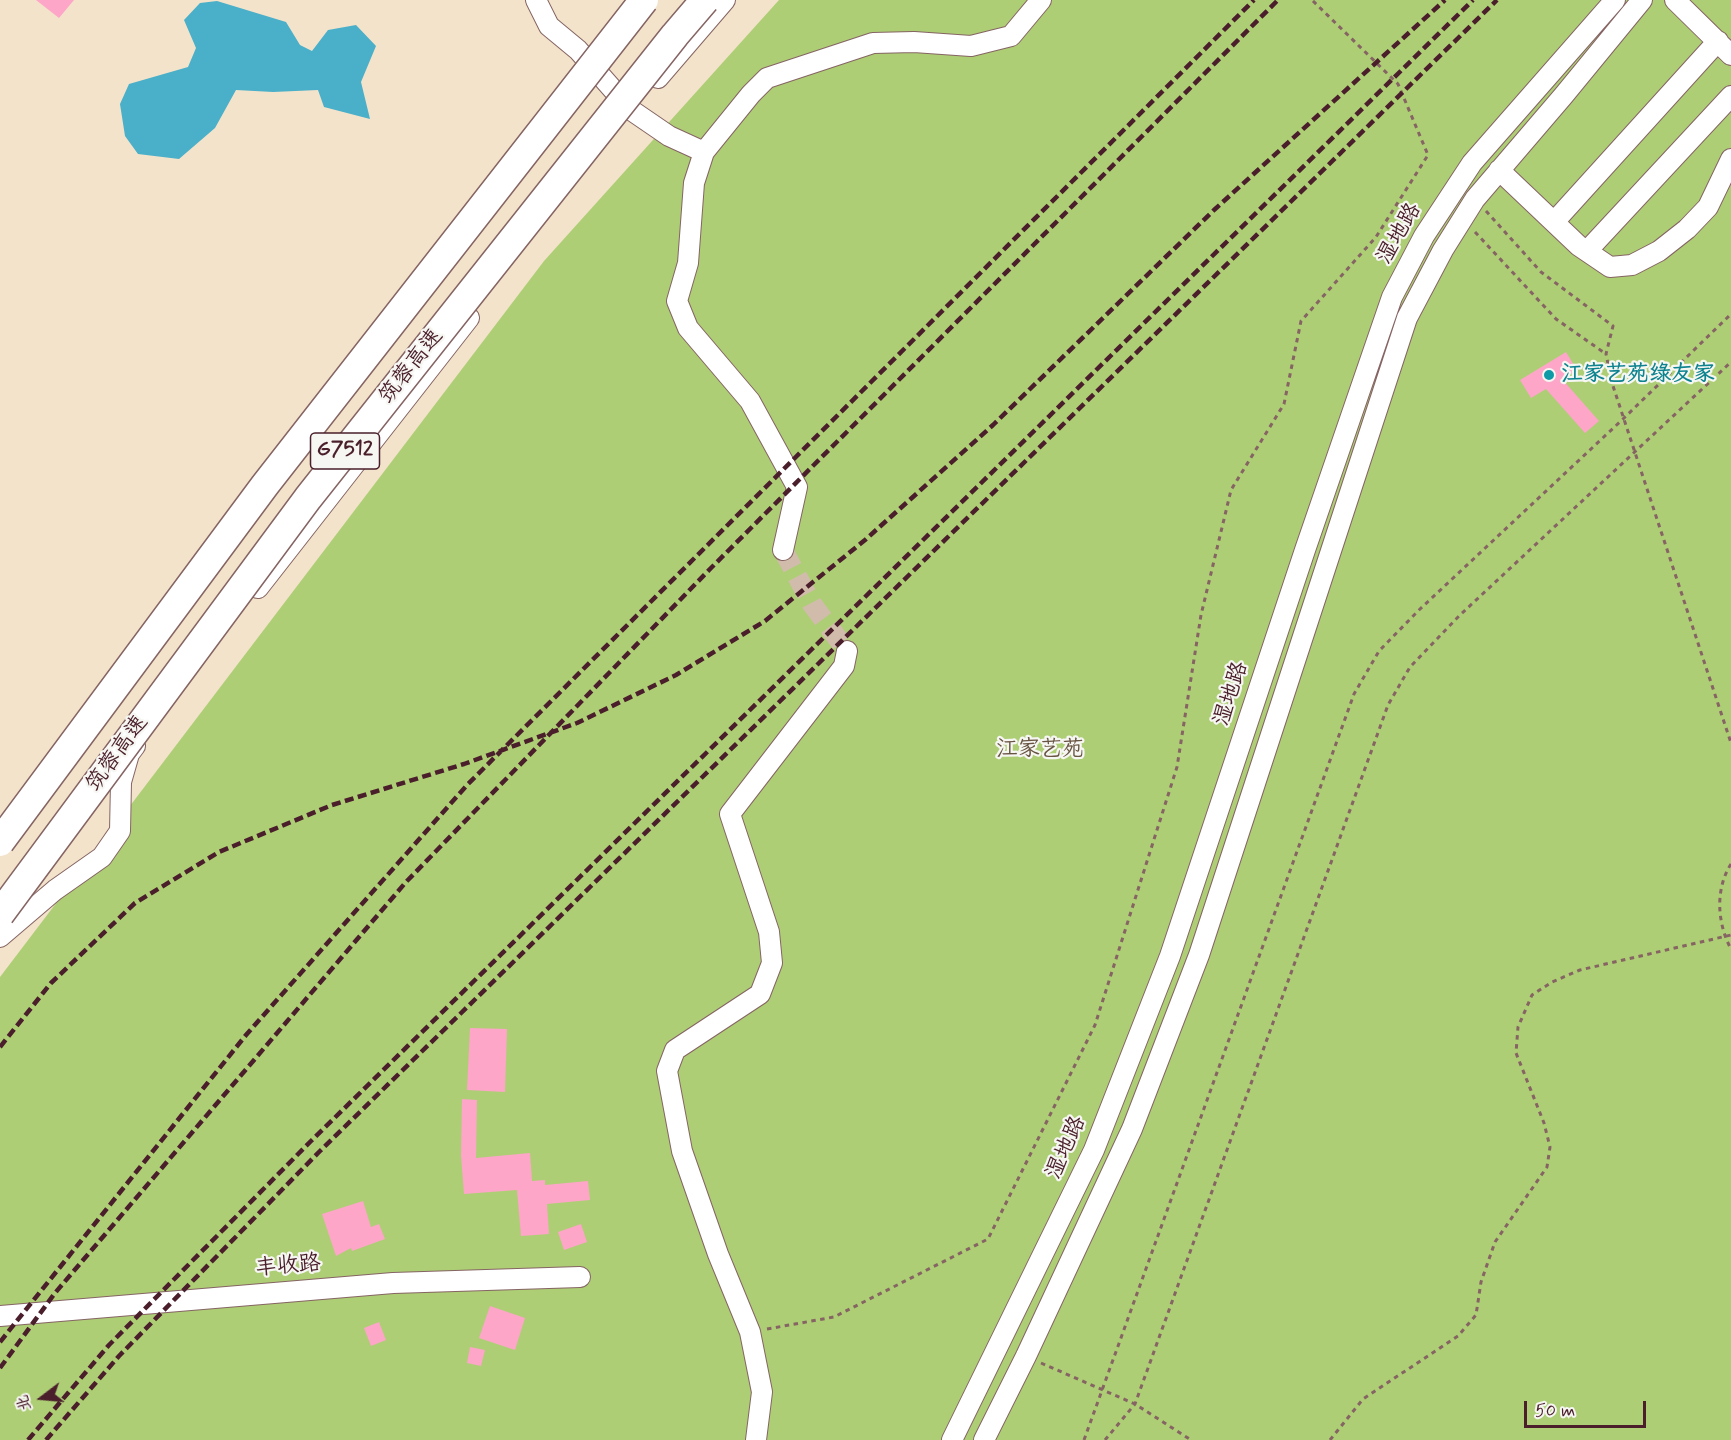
<!DOCTYPE html>
<html>
<head>
<meta charset="utf-8">
<style>
	body { margin:0 }
	#map { position:relative; width:1731px; height:1440px; overflow:hidden; background:#f3e3cb; font-family:Mynerve,"LXGW WenKai TC",sans-serif }
	canvas { display:block }
	.north { position:absolute; left:12px; top:1368px; width:60px; height:60px; -webkit-text-stroke:4px #f6f6f2; paint-order:stroke; rotate:254deg; font-size:16px; font-weight:700; line-height:24px; text-align:center; color:#4a1f2b }
	.north::after { content:''; display:block; margin:auto; width:21px; height:27px; background:#4a1f2b; clip-path:polygon(50% 0,100% 100%,50% 72%,0 100%) }
	.scale { position:absolute; left:1524px; top:1401px; width:122px; height:27px; box-sizing:border-box; border:3px solid #4a1f2b; border-top:0; padding-left:8px; font-size:18px; line-height:21px; white-space:nowrap; color:#4a1f2b; -webkit-text-stroke:4px #f6f6f2; paint-order:stroke }
</style>
</head>
<body>
<div id="map">
<canvas width="1731" height="1440"></canvas>
<div class="north">北</div>
<div class="scale">50 m</div>
</div>
<script>
const ctx = document.querySelector('canvas').getContext('2d');
ctx.lineJoin = 'round';
function fillPath(path, color) {
  ctx.fillStyle = color;
  ctx.fill(path, 'evenodd');
}
function stroke(path, color, width, dash) {
  ctx.strokeStyle = color;
  ctx.lineWidth = width;
  ctx.lineCap = dash ? 'butt' : 'round';
  ctx.setLineDash(dash || []);
  ctx.stroke(path);
}
function write(font, color, halo, rows, align = 'center') {
  ctx.font = font + ' Mynerve,"LXGW WenKai TC",sans-serif';
  ctx.lineWidth = 4.5;
  ctx.setLineDash([]);
  ctx.textBaseline = 'middle';
  ctx.strokeStyle = halo;
  ctx.fillStyle = color;
  for (const [text, x, y, turn = 0] of rows) {
    ctx.save();
    ctx.translate(x, y);
    ctx.rotate((+turn || 0) * Math.PI / 180);
    ctx.textAlign = isNaN(turn) ? turn : align;
    if (halo) ctx.strokeText(text, 0, 0);
    ctx.fillText(text, 0, 0);
    ctx.restore();
  }
}
fillPath(new Path2D(`
	M779 0H1731V1440H0V977L544 261Z`), '#aece76');
fillPath(new Path2D(`
	M217 1 286 22 300 45 312 51 328 30 356 25 376 46 361 82 370 119 324 107 318 90 273 92 236 90 215 128 179 159 138 154 125 136 120 104 129 84 188 67 196 48 184 20 200 3Z`), '#4aafc9');
fillPath(new Path2D(`
	M36 0H74L59 18Z
	M1566 352 1577 370 1562 379 1599 421 1585 433 1546 389 1531 398 1520 380Z
	M470 1028 507 1029 505 1092 467 1090Z
	M462 1099 477 1100 476 1158 530 1153 532 1181 545 1180V1185L588 1181 590 1200 547 1204 549 1234 521 1236 517 1190 464 1194 461 1155Z
	M363 1201 371 1227 379 1224 385 1239 352 1251 351 1248 336 1256 322 1214Z
	M581 1224 587 1242 564 1250 558 1232Z
	M490 1306 525 1318 515 1350 479 1338Z
	M379 1322 386 1340 371 1346 364 1328Z
	M470 1347 485 1350 481 1366 467 1363Z`), '#fda6c7');
stroke(new Path2D(`
	M783 550 812 604 847 651`), '#d1bcab', 20, [20, 10]);
const minor = new Path2D(`
	M536 0 549 26 578 50 631 110 669 136 704 152
	M1675 0 1731 55
	M658 78 725 0
	M1499 170 1579 246 1610 267 1632 265 1659 251 1687 229 1708 207 1731 159
	M1554 222 1718 41
	M1587 251 1731 96
	M783 550 797 487 750 401 688 328 677 301 688 263 694 183 704 152 751 94 767 78 873 43 914 42 971 46 1011 36 1041 0
	M258 588 469 318
	M0 937 55 890 102 857 120 831 121 782 129 754 135 746
	M0 1316 393 1283 580 1277
	M756 1440 762 1392 750 1332 718 1254 682 1151 667 1071 675 1050 760 994 772 963 769 932 730 814 844 666 847 651
	M952 1440 1094 1150 1170 956 1305 550 1392 297 1424 236 1472 163 1615 0
	M984 1440 1026 1356 1132 1129 1199 955 1407 318 1443 250 1475 199 1564 95 1642 0`);
stroke(minor, '#856463', 22);
stroke(new Path2D(`
	M1486 211 1541 272 1613 326 1606 354 1612 383 1731 743
	M1475 232 1556 319 1606 354
	M1731 864C1715 889 1717 923 1731 949
	M767 1329 834 1317 988 1239 1095 1025 1177 767 1201 615 1231 490 1284 404 1301 321 1376 237 1428 155 1398 84 1312 0
	M1041 1363 1135 1404 1191 1440
	M1084 1440 1354 694 1379 651 1419 610 1623 419 1731 314
	M1105 1440 1135 1404 1388 705 1410 667 1459 616 1731 362
	M1330 1440 1363 1399 1458 1336 1476 1315 1481 1282 1495 1242 1547 1167 1550 1147 1544 1123 1516 1053 1518 1027 1532 995 1552 982 1580 970 1731 935`), '#856463', 3, [4.5, 4.5]);
stroke(minor, '#fff', 20);
stroke(new Path2D(`
	M0 1047 51 983 135 903 219 852 332 805 464 764 577 723 676 675 765 621 865 540 993 425 1214 210 1445 0
	M0 1342 246 1035 468 784 1254 0
	M0 1368 55 1293 406 882 711 568 1278 0
	M28 1440 109 1345 311 1141 1473 0
	M46 1440 119 1356 320 1151 1497 0`), '#4a1f2b', 4.5, [9, 4.5]);
const highwayBridge = new Path2D(`
	M0 842 265 485 644 0
	M0 914 308 498 675 35 705 0`);
stroke(highwayBridge, '#856463', 31, []);
stroke(highwayBridge, '#fff', 28);
for (const [x, y, r, color] of [
	[1549,375,6,"#0f9aa8"]
]) {
  const dot = new Path2D();
  dot.arc(x, y, r, 0, 2 * Math.PI);
  ctx.fillStyle = color;
  ctx.fill(dot);
  stroke(dot, '#f6f6f2', 2);
}
for (const [x, y, w] of [
	[345,451,69]
]) {
  const box = new Path2D();
  box.roundRect(x - w / 2, y - 18, w, 36, 4.5);
  ctx.fillStyle = '#f6f6f2';
  ctx.fill(box);
  stroke(box, '#4a1f2b', 1.5);
}
write('bold 21px', '#4a1f2b', null, [
	["G7512",345,451]
]);
write('22px', '#4a1f2b', '#f6f6f2', [
	["湿地路",1400,234,-60],
	["筑蓉高速",412,367,-52],
	["湿地路",1232,694,-72],
	["筑蓉高速",118,754,-54],
	["湿地路",1067,1148,-66],
	["丰收路",288,1267,-5]
]);
write('bold 22px', '#0d838f', '#f6f6f2', [
	["江家艺苑绿友家",1561,375]
], 'left');
write('22px', '#685442', '#f6f6f2', [
	["江家艺苑",1040,750]
]);
</script>
</body>
</html>
